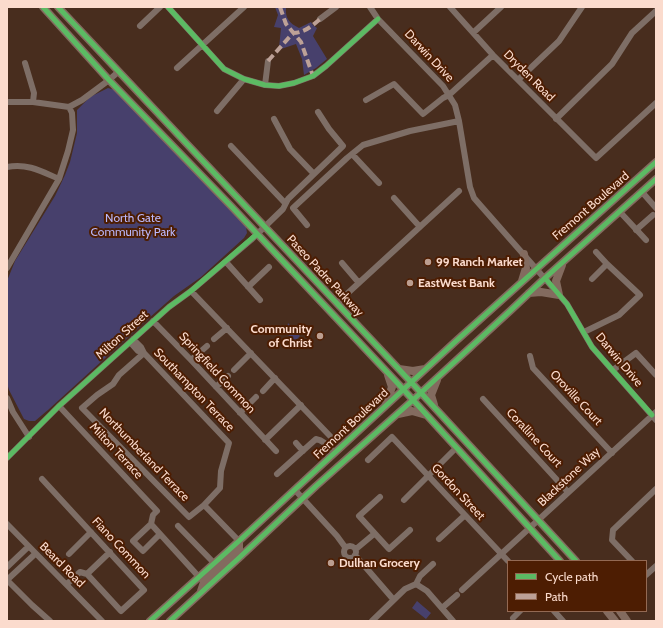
<!DOCTYPE html>
<html>
<head>
<meta charset="utf-8">
<style>
	body { margin:0 }
	#map { position:relative; width:663px; height:628px; overflow:hidden; background:#482d1e; font-family:Cabin,sans-serif }
	canvas { display:block }
	.frame { position:absolute; inset:0; border:8px solid #fbdbcd; pointer-events:none }
	.legend { position:absolute; left:507px; top:560px; width:140px; height:52px; box-sizing:border-box; background:#4d1d02; border:1px solid #936953; margin:0; padding:5px 7px; list-style:none; font-size:12px; color:#fbdbcd }
	.legend li { display:flex; align-items:center; gap:8px; height:20px }
	.legend b { width:20px; border:1px solid #936953 }
</style>
</head>
<body>
<div id="map">
<canvas width="663" height="628"></canvas>
<div class="frame"></div>
<ul class="legend">
<li><b style="height:5px;background:#5cba63"></b>Cycle path</li>
<li><b style="height:5px;background:#bda197"></b>Path</li>
</ul>
</div>
<script>
const ctx = document.querySelector('canvas').getContext('2d');
ctx.lineJoin = 'round';
function fillPath(path, color) {
  ctx.fillStyle = color;
  ctx.fill(path, 'evenodd');
}
function stroke(path, color, width, dash) {
  ctx.strokeStyle = color;
  ctx.lineWidth = width;
  ctx.lineCap = dash ? 'butt' : 'round';
  ctx.setLineDash(dash || []);
  ctx.stroke(path);
}
function write(font, color, halo, rows, align = 'center') {
  ctx.font = font + ' Cabin,sans-serif';
  ctx.lineWidth = 4;
  ctx.setLineDash([]);
  ctx.textBaseline = 'middle';
  ctx.strokeStyle = halo;
  ctx.fillStyle = color;
  for (const [text, x, y, turn = 0] of rows) {
    ctx.save();
    ctx.translate(x, y);
    ctx.rotate((+turn || 0) * Math.PI / 180);
    ctx.textAlign = isNaN(turn) ? turn : align;
    if (halo) ctx.strokeText(text, 0, 0);
    ctx.fillText(text, 0, 0);
    ctx.restore();
  }
}
fillPath(new Path2D(`
	M275 7H286C285 18 289 23 299 28L311 22 313 25 317 28 313 36 327 59 316 68 304 75 302 59 296 44 281 49 279 48 281 28 274 27 278 15Z
	M108 88 119 91 246 227 247 233 244 238 201 277 174 296 148 319 48 410 35 421H29L24 419 9 390 7 383V281L15 261 55 196 65 175 70 162 77 133V110L90 97Z
	M288 323 300 336 295 341 286 333Z
	M417 601 431 613 426 619 412 608Z`), '#47406c');
stroke(new Path2D(`
	M168 7 224 69 244 79 265 85 279 86 294 83 313 76 326 66 378 19
	M370 7 378 19 443 86 455 105 459 121 470 187 474 198 567 304 592 347 656 420
	M450 7 493 55 596 158 656 103
	M320 19 336 7
	M140 26 160 7
	M474 32 501 7
	M25 63 34 93 33 102
	M177 68 244 7
	M518 80 559 41 582 7
	M265 85 268 61
	M366 100 394 84 423 114 443 98 449 95 493 55
	M7 102H33L69 107 82 100 109 80 118 72
	M217 111 244 79
	M274 119 290 149 314 174
	M556 119 612 64 632 33 656 11
	M231 146 285 203
	M352 154 379 183
	M7 167C27 163 41 171 59 179
	M642 192 656 208
	M394 198 420 227
	M620 212 646 240
	M307 225 293 208 347 158 363 145 410 131 459 121
	M636 230 653 215
	M226 262 260 300
	M342 263 359 283
	M7 268 59 179 68 151 73 130 72 113 69 107
	M592 279 607 264
	M248 287 269 267
	M191 291 330 436
	M337 303 459 191
	M153 321 191 360 276 451
	M584 332 619 315 640 295 607 264 596 252
	M133 339 141 347 144 353 229 443 221 471 220 488 204 505 189 517 82 408 97 395 113 384 119 375 144 353
	M214 339 227 328
	M130 342 138 351 144 353
	M530 356 533 368 612 453
	M191 360 207 346
	M234 370 251 353
	M613 370 636 353 656 375
	M216 387 228 376
	M263 391 275 378
	M7 398 13 412 29 437
	M483 399 568 492
	M59 406 157 511 153 515 151 524 133 541 143 551 160 534
	M240 413 256 397
	M265 440 301 405
	M296 443 303 451
	M7 458 59 406 169 307 191 291 251 240 283 209 288 199 343 146 329 129 318 112
	M368 460 392 437 508 561
	M277 474 316 439C324 440 330 448 335 453
	M42 479 144 590 121 611 87 574
	M295 490 337 536 345 547
	M380 497 359 516 389 549 410 530
	M404 500 456 448
	M204 505 239 541
	M7 524 102 621
	M151 524 199 577
	M178 526 214 563
	M439 539 464 516
	M344 552a6 6 0 1 1 12 0a6 6 0 1 1-12 0Z
	M356 549 374 534
	M69 554 91 532
	M355 555 393 599
	M632 561 612 540 613 530 656 489
	M7 567 28 547
	M646 575 656 566
	M7 580 32 605 50 621
	M7 580 35 554
	M67 584 80 572 87 574 110 552
	M416 584 427 591 453 621
	M416 584 420 576 433 564
	M462 590 656 412
	M442 608 457 595
	M554 611 563 621
	M513 618 520 611
	M372 621 405 589 416 584`), '#7e6e66', 6);
stroke(new Path2D(`
	M43 7 109 80 231 206 403 389 560 561
	M58 7 411 382 576 561
	M522 281 526 268 524 254
	M529 293 541 292 559 295 556 281 562 265
	M399 369 413 371 425 369
	M386 404 392 387 388 375
	M434 405 431 395 437 380
	M398 414 412 411 426 415
	M201 591 204 582 239 551V541
	M607 611 615 621
	M620 611 627 621
	M150 621 239 541 456 341 656 162
	M170 621 240 557 316 486 413 400 510 311 545 278 656 179`), '#836b5f', 8);
stroke(new Path2D(`
	M280 7 286 24 301 42 313 76
	M268 61 293 33C304 33 312 26 320 19`), '#bda197', 4, [8, 4]);
stroke(new Path2D(`
	M43 7 109 80 231 206 403 389 560 561
	M58 7 411 382 576 561
	M168 7 224 69 244 79 265 85 279 86 294 83 313 76 326 66 378 19
	M545 278 567 304 592 347 652 415
	M7 458 59 406 169 307 191 291 257 234
	M150 621 239 541 456 341 656 162
	M170 621 240 557 316 486 413 400 510 311 545 278 656 179`), '#5cba63', 5);
for (const [x, y, r, color] of [
	[428,262,4,"#bc9e90"],
	[410,283,4,"#bc9e90"],
	[320,336,4,"#bc9e90"],
	[331,563,4,"#bc9e90"]
]) {
  const dot = new Path2D();
  dot.arc(x, y, r, 0, 2 * Math.PI);
  ctx.fillStyle = color;
  ctx.fill(dot);
  stroke(dot, '#4d1d02', 1.5);
}
write('12px', '#fbdbcd', '#4d1d02', [
	["Darwin Drive",429,56,47],
	["Dryden Road",529,76,45],
	["Fremont Boulevard",591,206,-41],
	["Paseo Padre Parkway",325,276,47],
	["Milton Street",122,335,-42],
	["Darwin Drive",619,360,50],
	["Springfield Common",217,373,47],
	["Southampton Terrace",194,390,46],
	["Oroville Court",576,398,47],
	["Fremont Boulevard",351,424,-43],
	["Coralline Court",534,438,47],
	["Milton Terrace",116,451,47],
	["Northumberland Terrace",144,455,46],
	["Blackstone Way",569,477,-43],
	["Gordon Street",458,492,47],
	["Fiano Common",121,548,47],
	["Beard Road",62,565,45]
]);
write('12px', '#bbb9fd', '#4d1d02', [
	["North Gate",133,218],
	["Community Park",133,232]
]);
write('bold 12px', '#fbdbcd', '#4d1d02', [
	["99 Ranch Market",436,262],
	["EastWest Bank",418,283],
	["Community",312,329,"right"],
	["of Christ",312,343,"right"],
	["Dulhan Grocery",339,563]
], 'left');
</script>
</body>
</html>
